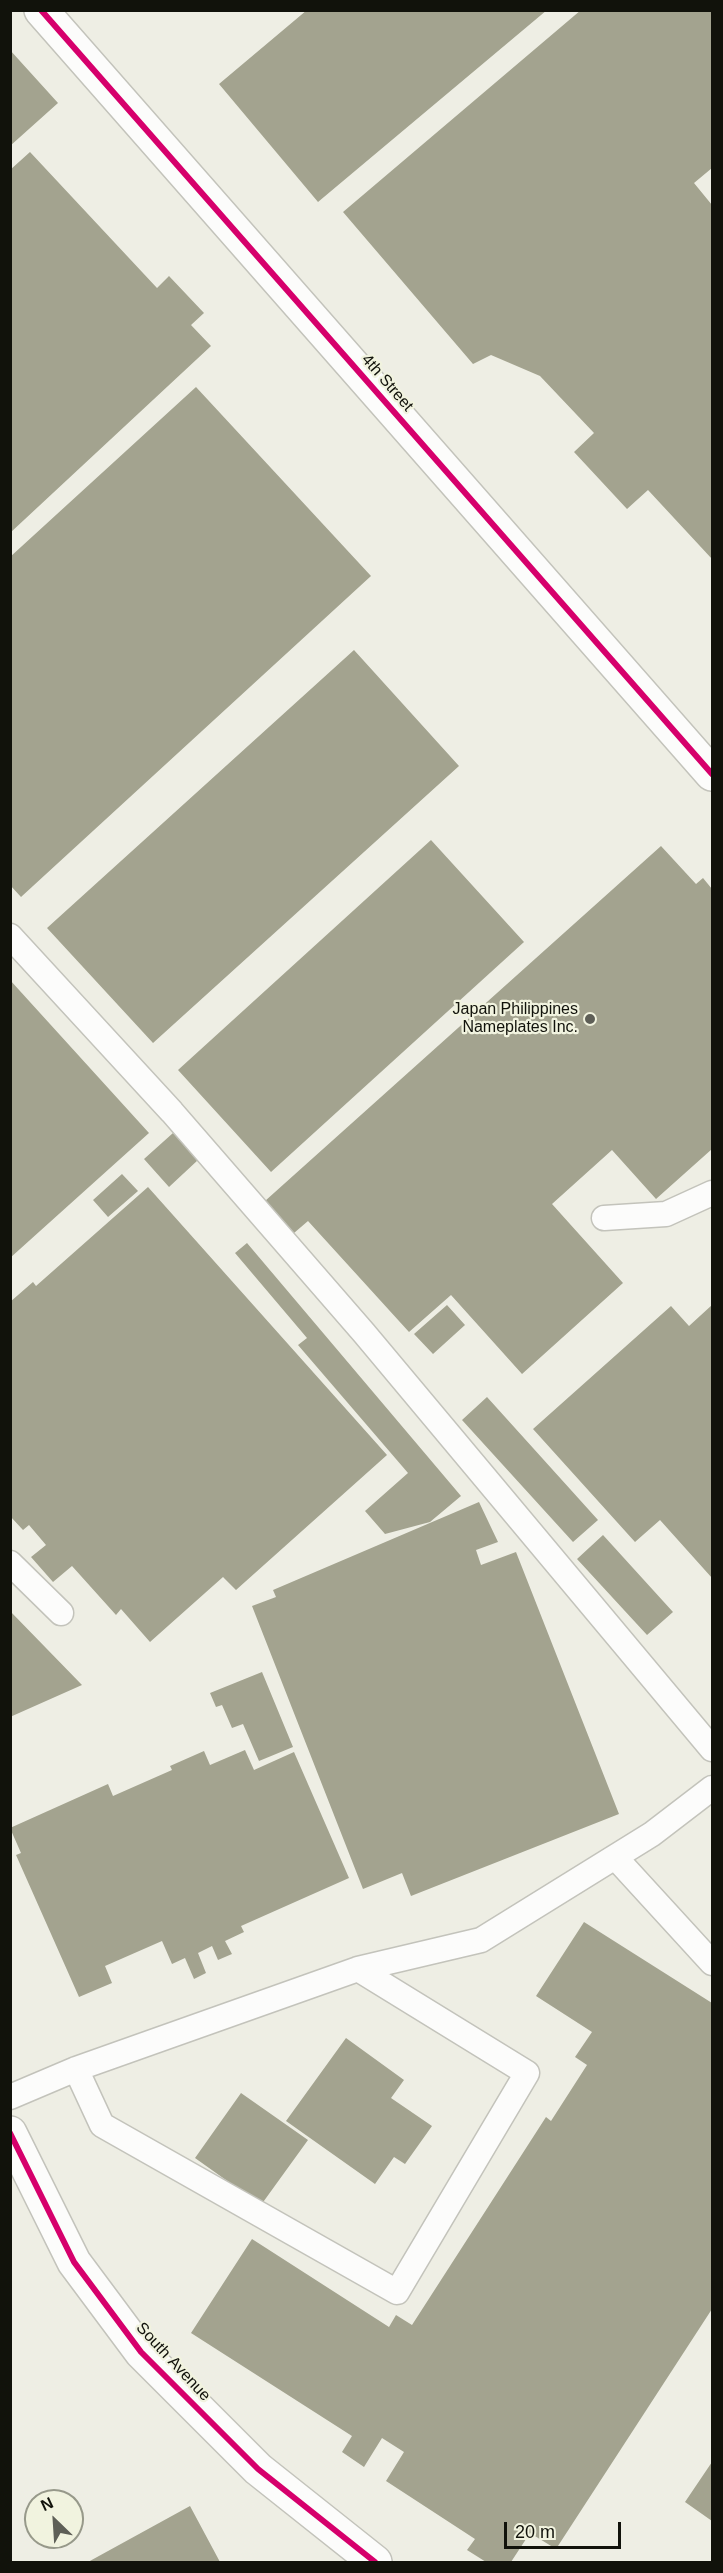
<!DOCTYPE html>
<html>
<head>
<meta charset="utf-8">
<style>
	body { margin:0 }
	#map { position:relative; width:723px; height:2573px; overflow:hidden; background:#eeeee4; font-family:Arial,sans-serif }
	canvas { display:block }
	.frame { position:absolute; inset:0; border:12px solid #11120b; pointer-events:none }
	.north { position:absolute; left:24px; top:2489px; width:60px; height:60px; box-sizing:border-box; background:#f1f3df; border:2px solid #97998a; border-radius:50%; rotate:335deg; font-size:16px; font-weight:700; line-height:24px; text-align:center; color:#11120b }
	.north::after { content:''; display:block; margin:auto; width:21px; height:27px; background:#5e5f57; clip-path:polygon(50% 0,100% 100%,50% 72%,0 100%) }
	.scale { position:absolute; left:504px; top:2522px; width:117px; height:27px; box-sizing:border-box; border:3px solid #11120b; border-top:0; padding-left:8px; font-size:18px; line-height:21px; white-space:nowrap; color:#11120b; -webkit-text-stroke:4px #f1f3df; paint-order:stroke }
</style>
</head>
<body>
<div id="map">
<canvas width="723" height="2573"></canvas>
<div class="frame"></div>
<div class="north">N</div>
<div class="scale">20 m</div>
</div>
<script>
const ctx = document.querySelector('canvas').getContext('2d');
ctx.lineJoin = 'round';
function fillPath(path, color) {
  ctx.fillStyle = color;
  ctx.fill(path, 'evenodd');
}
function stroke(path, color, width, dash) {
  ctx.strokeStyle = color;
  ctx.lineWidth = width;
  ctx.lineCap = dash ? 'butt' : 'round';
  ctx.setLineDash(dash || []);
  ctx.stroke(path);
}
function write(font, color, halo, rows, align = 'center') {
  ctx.font = font + ' Arial,sans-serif';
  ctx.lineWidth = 4.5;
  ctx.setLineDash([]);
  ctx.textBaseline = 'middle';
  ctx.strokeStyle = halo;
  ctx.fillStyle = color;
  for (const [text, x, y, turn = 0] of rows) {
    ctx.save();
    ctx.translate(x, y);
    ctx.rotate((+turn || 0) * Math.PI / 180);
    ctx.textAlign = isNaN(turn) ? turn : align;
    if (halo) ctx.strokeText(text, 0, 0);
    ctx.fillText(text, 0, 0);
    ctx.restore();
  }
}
fillPath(new Path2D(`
	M307 10H547L318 202 219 84Z
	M581 10H712V168L694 183 712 205V559L648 490 627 509 574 452 594 433 540 376 491 355 473 364 343 212Z
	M10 50 58 103 10 146Z
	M30 152 157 288 169 276 204 313 191 325 211 346 10 533V170Z
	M196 387 371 576 21 897 10 885V557Z
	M354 650 459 766 153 1043 47 928Z
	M431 840 524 942 271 1172 178 1070Z
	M661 846 696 884 703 878 712 889V1149L656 1199 612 1150 552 1204 623 1283 522 1374 451 1295 409 1332 308 1221 294 1233 265 1201Z
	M10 980 149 1133 10 1258Z
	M173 1133 198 1160 169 1187 144 1159Z
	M122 1174 138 1191 108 1217 93 1200Z
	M148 1187 387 1455 236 1590 223 1577 150 1642 121 1609 116 1615 72 1566 53 1582 31 1557 46 1545 29 1525 23 1530 10 1516V1302L33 1282 36 1286Z
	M247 1243 461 1496 430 1522 385 1534 365 1511 408 1473 298 1345 307 1338 235 1253Z
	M447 1305 465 1325 433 1354 414 1334Z
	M712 1305V1578L660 1520 635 1542 533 1429 671 1306 689 1326Z
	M487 1397 598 1520 573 1542 462 1420Z
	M479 1502 498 1542 476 1550 481 1565 516 1552 619 1814 411 1896 402 1873 363 1889 252 1606 276 1597 273 1590Z
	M603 1535 673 1612 647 1635 577 1559Z
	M10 1611 82 1685 10 1717Z
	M262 1672 293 1747 259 1761 243 1724 232 1728 222 1705 216 1707 210 1693Z
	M245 1750 254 1770 294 1752 349 1878 241 1926 244 1932 225 1941 232 1954 218 1960 212 1946 198 1953 206 1973 194 1979 185 1958 172 1964 162 1941 105 1966 112 1983 79 1997 16 1855 21 1853 10 1828 108 1784 113 1796 172 1770 170 1766 204 1751 210 1765Z
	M584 1922 712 2003V2309L556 2549 530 2533 511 2562H486L467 2550 475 2539 386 2481 404 2452 382 2438 364 2467 342 2452 352 2436 191 2333 252 2239 389 2327 396 2315 412 2325 546 2117 551 2121 587 2065 575 2057 592 2032 536 1996Z
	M346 2038 404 2080 391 2098 432 2126 405 2164 394 2157 375 2184 286 2121Z
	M241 2093 308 2140 261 2205 195 2158Z
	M712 2462V2521L685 2502Z
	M190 2506 220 2562H88Z`), '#a3a38f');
const lane = new Path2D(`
	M10 936 172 1112 364 1333 712 1749
	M604 1218 666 1214 712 1193
	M10 1563 61 1613
	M615 1857 712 1963
	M76 2069 102 2125 397 2292 527 2073 358 1969
	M10 2097 76 2069 358 1969 481 1940 652 1834 712 1788`);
const street = new Path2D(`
	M41 10 712 774
	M10 2133 74 2262 141 2352 258 2469 375 2562`);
stroke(lane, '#c3c3bb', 27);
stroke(street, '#c3c3bb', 36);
stroke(lane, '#fcfcfb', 24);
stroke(street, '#fcfcfb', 33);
stroke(new Path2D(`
	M41 10 712 774
	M10 2133 74 2262 141 2352 258 2469 375 2562`), '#d6006c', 6);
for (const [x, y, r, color] of [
	[590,1019,6,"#5e5f57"]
]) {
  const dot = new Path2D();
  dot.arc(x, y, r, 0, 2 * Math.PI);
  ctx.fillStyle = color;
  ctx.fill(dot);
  stroke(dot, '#f1f3df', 2);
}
write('16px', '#11120b', '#f1f3df', [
	["4th Street",387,383,49],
	["South Avenue",173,2362,47]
]);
write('16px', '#11120b', '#f1f3df', [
	["Japan Philippines",578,1010],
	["Nameplates Inc.",578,1028]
], 'right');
</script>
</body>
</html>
